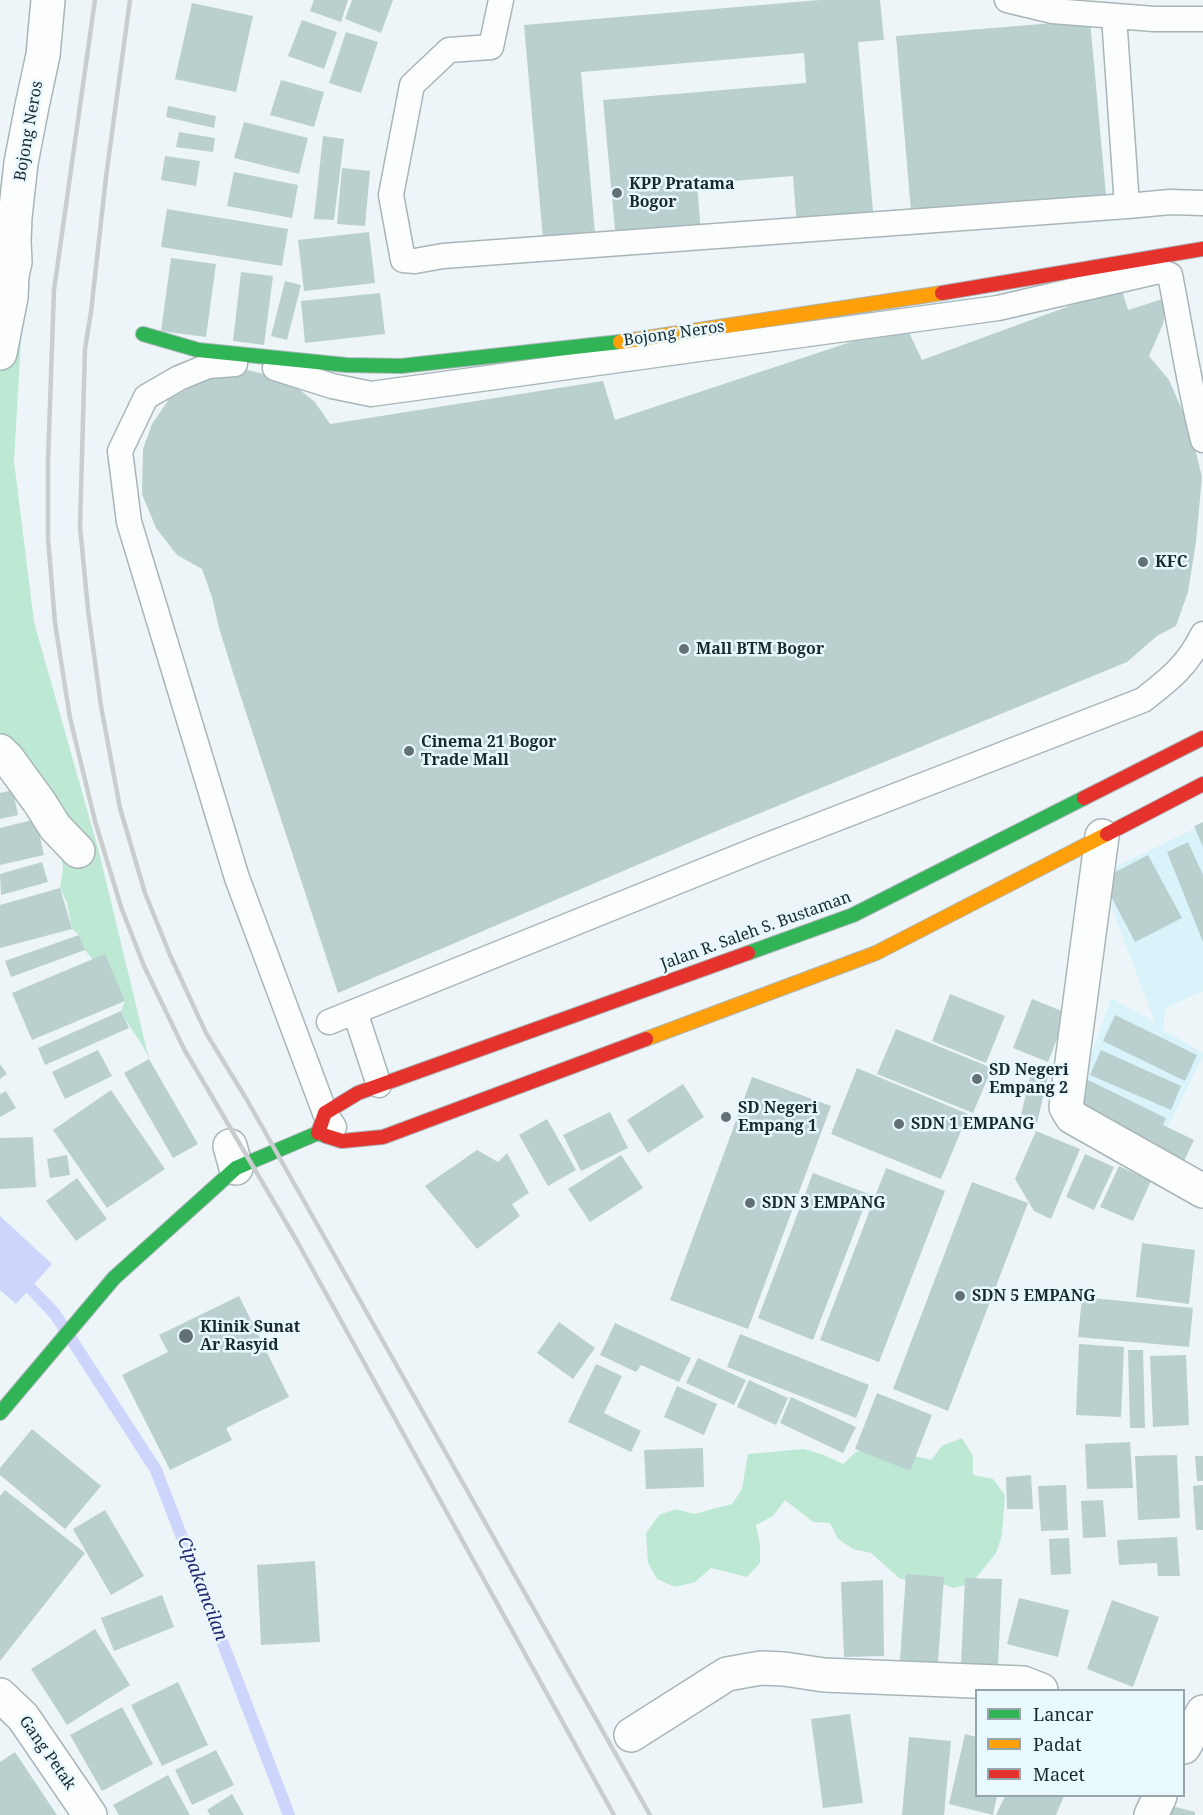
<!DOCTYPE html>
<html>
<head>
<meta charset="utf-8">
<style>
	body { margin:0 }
	#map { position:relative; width:1203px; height:1815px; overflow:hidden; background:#edf5f8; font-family:"Noto Serif",serif }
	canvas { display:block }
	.legend { position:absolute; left:975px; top:1689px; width:210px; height:108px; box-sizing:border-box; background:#e8f8fd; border:2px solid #95a5aa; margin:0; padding:8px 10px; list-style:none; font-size:18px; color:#19292e }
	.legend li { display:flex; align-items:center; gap:12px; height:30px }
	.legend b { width:30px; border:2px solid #95a5aa }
</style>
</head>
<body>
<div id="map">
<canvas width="1203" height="1815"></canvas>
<ul class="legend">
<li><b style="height:8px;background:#30b455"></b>Lancar</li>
<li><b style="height:8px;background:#ff9f0a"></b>Padat</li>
<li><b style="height:8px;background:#e5322d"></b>Macet</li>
</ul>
</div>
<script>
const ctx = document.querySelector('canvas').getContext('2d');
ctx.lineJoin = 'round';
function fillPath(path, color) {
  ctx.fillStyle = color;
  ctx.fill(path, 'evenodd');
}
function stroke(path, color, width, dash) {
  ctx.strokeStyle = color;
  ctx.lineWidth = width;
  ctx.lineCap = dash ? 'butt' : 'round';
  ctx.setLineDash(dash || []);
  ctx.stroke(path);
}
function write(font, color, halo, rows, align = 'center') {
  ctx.font = font + ' "Noto Serif",serif';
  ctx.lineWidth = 5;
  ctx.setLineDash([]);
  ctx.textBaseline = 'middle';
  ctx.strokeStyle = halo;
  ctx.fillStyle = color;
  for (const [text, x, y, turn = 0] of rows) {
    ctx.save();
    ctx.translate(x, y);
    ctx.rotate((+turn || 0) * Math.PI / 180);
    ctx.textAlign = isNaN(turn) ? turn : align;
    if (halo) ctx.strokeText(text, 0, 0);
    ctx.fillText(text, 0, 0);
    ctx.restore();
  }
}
fillPath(new Path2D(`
	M1203 825V991L1165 1008 1163 1030 1203 1053V1056L1154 1154 1072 1110 1111 998 1155 1022 1099 874Z`), '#d9f3fb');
fillPath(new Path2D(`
	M0 274 24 288 14 461 34 622 99 852 149 1059C142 1041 129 1028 121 1011L125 1001 85 950 79 935 72 929 67 903 60 888 63 868 60 847 0 760Z
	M962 1438 973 1456V1475L993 1479 1005 1495 1002 1535 996 1553 972 1583 954 1588 935 1581 917 1583 899 1578 871 1553 853 1549 838 1539 830 1523 813 1522 785 1500 773 1516 756 1525 760 1544V1563L747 1577 711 1568 695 1582 675 1587 657 1579 648 1563 646 1533 659 1515 676 1509 694 1514 732 1504 742 1489 748 1454 804 1449 824 1455 843 1464 856 1452 875 1447 931 1460 942 1446Z`), '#bde8d4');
fillPath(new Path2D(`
	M0 1216 52 1264 16 1304 0 1290Z`), '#ced5fc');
stroke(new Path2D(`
	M0 1256 55 1314 156 1470 289 1815`), '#ced5fc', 12);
fillPath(new Path2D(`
	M314 0H348L341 22 310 11Z
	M352 0H393L381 33 345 19Z
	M820 0H880L884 40 858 42 874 222 797 228 793 176 697 184 701 233 616 240 603 100 806 83 804 53 581 72 595 234 543 239 524 25Z
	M192 3 253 16 236 92 175 79Z
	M302 20 337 32 324 69 288 56Z
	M1090 20 1106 195 911 211 896 36Z
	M346 32 378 42 361 93 329 83Z
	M281 80 324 92 314 127 270 115Z
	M168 106 216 116 214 128 166 117Z
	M244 122 308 138 299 174 234 158Z
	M179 132 215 138 213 152 176 147Z
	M323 136 344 139 334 220 314 219Z
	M165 156 200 161 196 186 161 180Z
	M342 168 370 171 365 226 337 224Z
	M234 172 298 185 292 218 227 206Z
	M167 209 288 229 282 266 161 247Z
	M369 232 375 283 304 291 298 240Z
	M171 258 216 264 206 337 161 331Z
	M241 272 273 276 264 345 233 341Z
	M285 281 301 285 287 340 271 336Z
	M1121 287 1128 310 1169 297 1163 324 1149 356 1169 380 1190 428 1202 477 1196 542 1188 592 1176 626 1157 636 1127 662 719 830 338 993 235 679 219 628 212 597 202 569 177 555 156 528 142 494 143 449 152 424 169 399 208 378 247 370 286 379 315 402 330 424 603 381 615 420 905 324 922 360Z
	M380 293 385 334 305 343 301 301Z
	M13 790 18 815 0 819V793Z
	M36 819 44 855 0 865V828Z
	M1203 822V847L1194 826Z
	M1188 842 1203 875V942L1167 852Z
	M1148 855 1182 918 1135 942 1102 879Z
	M42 862 48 882 1 895 0 874Z
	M60 888 72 929 0 948V905Z
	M79 935 85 950 11 977 5 961Z
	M105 954 125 1001 32 1040 12 993Z
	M950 994 1005 1016 986 1063 932 1041Z
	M1032 999 1067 1013 1048 1062 1013 1048Z
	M121 1011 129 1028 45 1065 38 1048Z
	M1115 1015 1197 1055 1185 1081 1103 1041Z
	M896 1029 992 1068 973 1113 877 1074Z
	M98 1050 112 1076 65 1099 52 1072Z
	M1101 1050 1181 1086 1171 1110 1090 1075Z
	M149 1059 198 1144 173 1158 124 1073Z
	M0 1064 7 1074 0 1079Z
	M1033 1064 1050 1068 1037 1123 1020 1119Z
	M857 1068 968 1114 941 1179 831 1134Z
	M752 1077 831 1106 748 1329 670 1300Z
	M1088 1080 1166 1118 1163 1125 1194 1140 1182 1165 1073 1111Z
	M683 1084 704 1117 648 1153 627 1120Z
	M111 1090 165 1169 107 1208 53 1130Z
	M6 1091 16 1108 0 1117V1094Z
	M610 1112 628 1148 581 1171 563 1135Z
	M547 1119 576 1170 548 1186 519 1135Z
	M1036 1131 1080 1149 1051 1219 1034 1211 1015 1179Z
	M33 1137 36 1187 0 1189V1138Z
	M477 1150 498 1162 507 1153 529 1193 512 1204 520 1216 477 1249 425 1186Z
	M1085 1154 1114 1167 1094 1210 1066 1197Z
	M67 1155 70 1175 50 1178 47 1159Z
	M621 1155 643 1188 590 1222 568 1189Z
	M1119 1166 1151 1181 1133 1221 1100 1207Z
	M886 1168 945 1191 879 1362 820 1340Z
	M813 1173 869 1194 813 1340 758 1318Z
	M77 1178 107 1219 76 1241 46 1201Z
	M972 1182 1028 1203 948 1411 893 1389Z
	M1142 1243 1195 1250 1189 1304 1136 1297Z
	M239 1296 289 1397 226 1428 232 1440 170 1470 122 1375 168 1352 159 1335Z
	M1082 1297 1193 1308 1189 1347 1078 1337Z
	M559 1322 595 1348 573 1379 537 1353Z
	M615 1323 691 1358 679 1382 641 1365 636 1372 600 1355Z
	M740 1334 869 1385 856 1418 727 1367Z
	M1079 1344 1124 1347 1121 1417 1076 1415Z
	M1128 1350H1143L1145 1428H1130Z
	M1186 1355 1189 1425 1153 1427 1150 1356Z
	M698 1358 746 1380 734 1405 686 1383Z
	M596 1364 622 1376 604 1413 641 1431 631 1452 568 1422Z
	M749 1380 788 1398 776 1425 737 1407Z
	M677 1386 717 1404 704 1435 664 1417Z
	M877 1393 932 1415 910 1471 855 1449Z
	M791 1397 856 1427 843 1453 780 1423Z
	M32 1429 101 1486 65 1529 0 1475V1468Z
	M1130 1442 1133 1488 1087 1489 1085 1444Z
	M703 1448 704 1487 646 1489 644 1450Z
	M1177 1455 1180 1518 1138 1520 1135 1456Z
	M1195 1456H1203V1481H1197Z
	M1031 1475 1033 1509H1007L1006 1477Z
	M1066 1485 1068 1530 1041 1531 1038 1486Z
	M1203 1485V1530H1196L1193 1486Z
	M5 1490 85 1553 0 1661V1496Z
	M1103 1500 1106 1537 1083 1538 1081 1501Z
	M105 1510 144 1576 111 1595 73 1529Z
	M1177 1537 1180 1576H1158L1157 1563 1119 1565 1117 1540Z
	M1069 1538 1071 1574 1051 1575 1049 1539Z
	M315 1561 320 1642 261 1645 257 1565Z
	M906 1574 944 1577 938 1663 900 1660Z
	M965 1578 1002 1579 998 1666 961 1665Z
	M883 1580 884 1656 844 1657 841 1582Z
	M162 1595 174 1627 114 1651 101 1618Z
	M1019 1598 1069 1610 1058 1657 1007 1644Z
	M1112 1600 1159 1617 1133 1687 1087 1669Z
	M95 1629 130 1685 67 1725 31 1669Z
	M178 1682 208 1745 162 1766 131 1705Z
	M122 1707 153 1764 102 1791 70 1735Z
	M850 1714 863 1803 823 1808 811 1719Z
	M965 1734 976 1737V1796H997L993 1815 949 1804Z
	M909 1737 951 1741 944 1815H902Z
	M216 1750 234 1785 192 1805 175 1770Z
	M15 1752 57 1815H0V1762Z
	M168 1775 190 1815H119L113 1805Z
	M232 1794 244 1815H210L207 1810Z
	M1005 1796H1064L1056 1815H996Z
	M1164 1804 1195 1812V1815H1161Z`), '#b9d0cf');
const lane = new Path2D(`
	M501 0 491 47 449 50 412 85 391 195 403 260 415 261 443 256 1127 206
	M1007 0 1053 11 1154 19H1203
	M1114 16 1127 206 1170 202 1203 203
	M235 364 208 366 179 378 146 397 120 451 129 522 237 878 325 1113 334 1127
	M275 368 332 386 371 394 998 308 1159 271 1170 275C1181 330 1189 386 1203 440
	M355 1012 379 1085
	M329 1022 758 849 1143 700C1170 679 1188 665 1203 634`);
const street = new Path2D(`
	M0 353 11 297 12 275 15 262 14 241 15 217 21 163 32 106 43 55 48 0
	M0 751 8 759 40 803 55 827 78 851
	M1102 836 1066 1107 1072 1117 1203 1191
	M230 1146 236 1168
	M0 1695 23 1717 90 1815
	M631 1735 727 1674 761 1668 784 1669 824 1675 1023 1683 1041 1690
	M1184 1747 1203 1712
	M1151 1815 1160 1796`);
const fast = new Path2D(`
	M143 334 198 350 346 365 401 366 620 342
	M748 953 853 915 1084 798
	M0 1413 114 1278 236 1168 318 1133 326 1136`);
const slow = new Path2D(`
	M620 342 942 293
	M646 1039 876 953 1107 834`);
const jam = new Path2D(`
	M942 293 1203 249
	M1084 798 1203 738
	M1107 834 1203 784
	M318 1133 325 1113 358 1093 748 953
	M326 1136 342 1141 383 1137 646 1039`);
stroke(lane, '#a9b5b8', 27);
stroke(street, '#a9b5b8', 36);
stroke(fast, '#a9b5b8', 16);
stroke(slow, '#a9b5b8', 16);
stroke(jam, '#a9b5b8', 16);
stroke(lane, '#fcfefe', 24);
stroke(street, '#fcfefe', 33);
stroke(fast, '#30b455', 14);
stroke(slow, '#ff9f0a', 14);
stroke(jam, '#e5322d', 14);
stroke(new Path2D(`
	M95 0 54 290 48 461V538L55 623 70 718 95 821 121 907 144 966 184 1049 298 1243 614 1815
	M130 0 106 177 91 312 85 349 80 526 88 610 101 706 120 808 145 893 170 955 206 1033 247 1100 650 1815`), '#cacdce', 4.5);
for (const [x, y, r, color] of [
	[617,193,6,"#637075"],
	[1143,562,6,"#637075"],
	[684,649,6,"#637075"],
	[409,751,6,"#637075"],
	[977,1079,6,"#637075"],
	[726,1117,6,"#637075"],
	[899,1124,6,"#637075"],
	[750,1203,6,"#637075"],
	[960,1296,6,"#637075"],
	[186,1336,8,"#637075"]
]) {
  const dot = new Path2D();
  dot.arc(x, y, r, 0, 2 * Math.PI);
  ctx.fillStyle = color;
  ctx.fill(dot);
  stroke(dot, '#e8f8fd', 2);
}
write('16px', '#19292e', '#e8f8fd', [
	["Bojong Neros",29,131,-80],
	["Bojong Neros",674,334,-8],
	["Jalan R. Saleh S. Bustaman",756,931,-20],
	["Gang Petak",47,1753,55]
]);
write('bold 16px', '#19292e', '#e8f8fd', [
	["KPP Pratama",629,184],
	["Bogor",629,202],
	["KFC",1155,562],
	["Mall BTM Bogor",696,649],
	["Cinema 21 Bogor",421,742],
	["Trade Mall",421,760],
	["SD Negeri",989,1070],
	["Empang 2",989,1088],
	["SD Negeri",738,1108],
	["Empang 1",738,1126],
	["SDN 1 EMPANG",911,1124],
	["SDN 3 EMPANG",762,1203],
	["SDN 5 EMPANG",972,1296],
	["Klinik Sunat",200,1327],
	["Ar Rasyid",200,1345]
], 'left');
write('italic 18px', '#29256f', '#e8f8fd', [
	["Cipakancilan",202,1589,69]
]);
</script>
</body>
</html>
